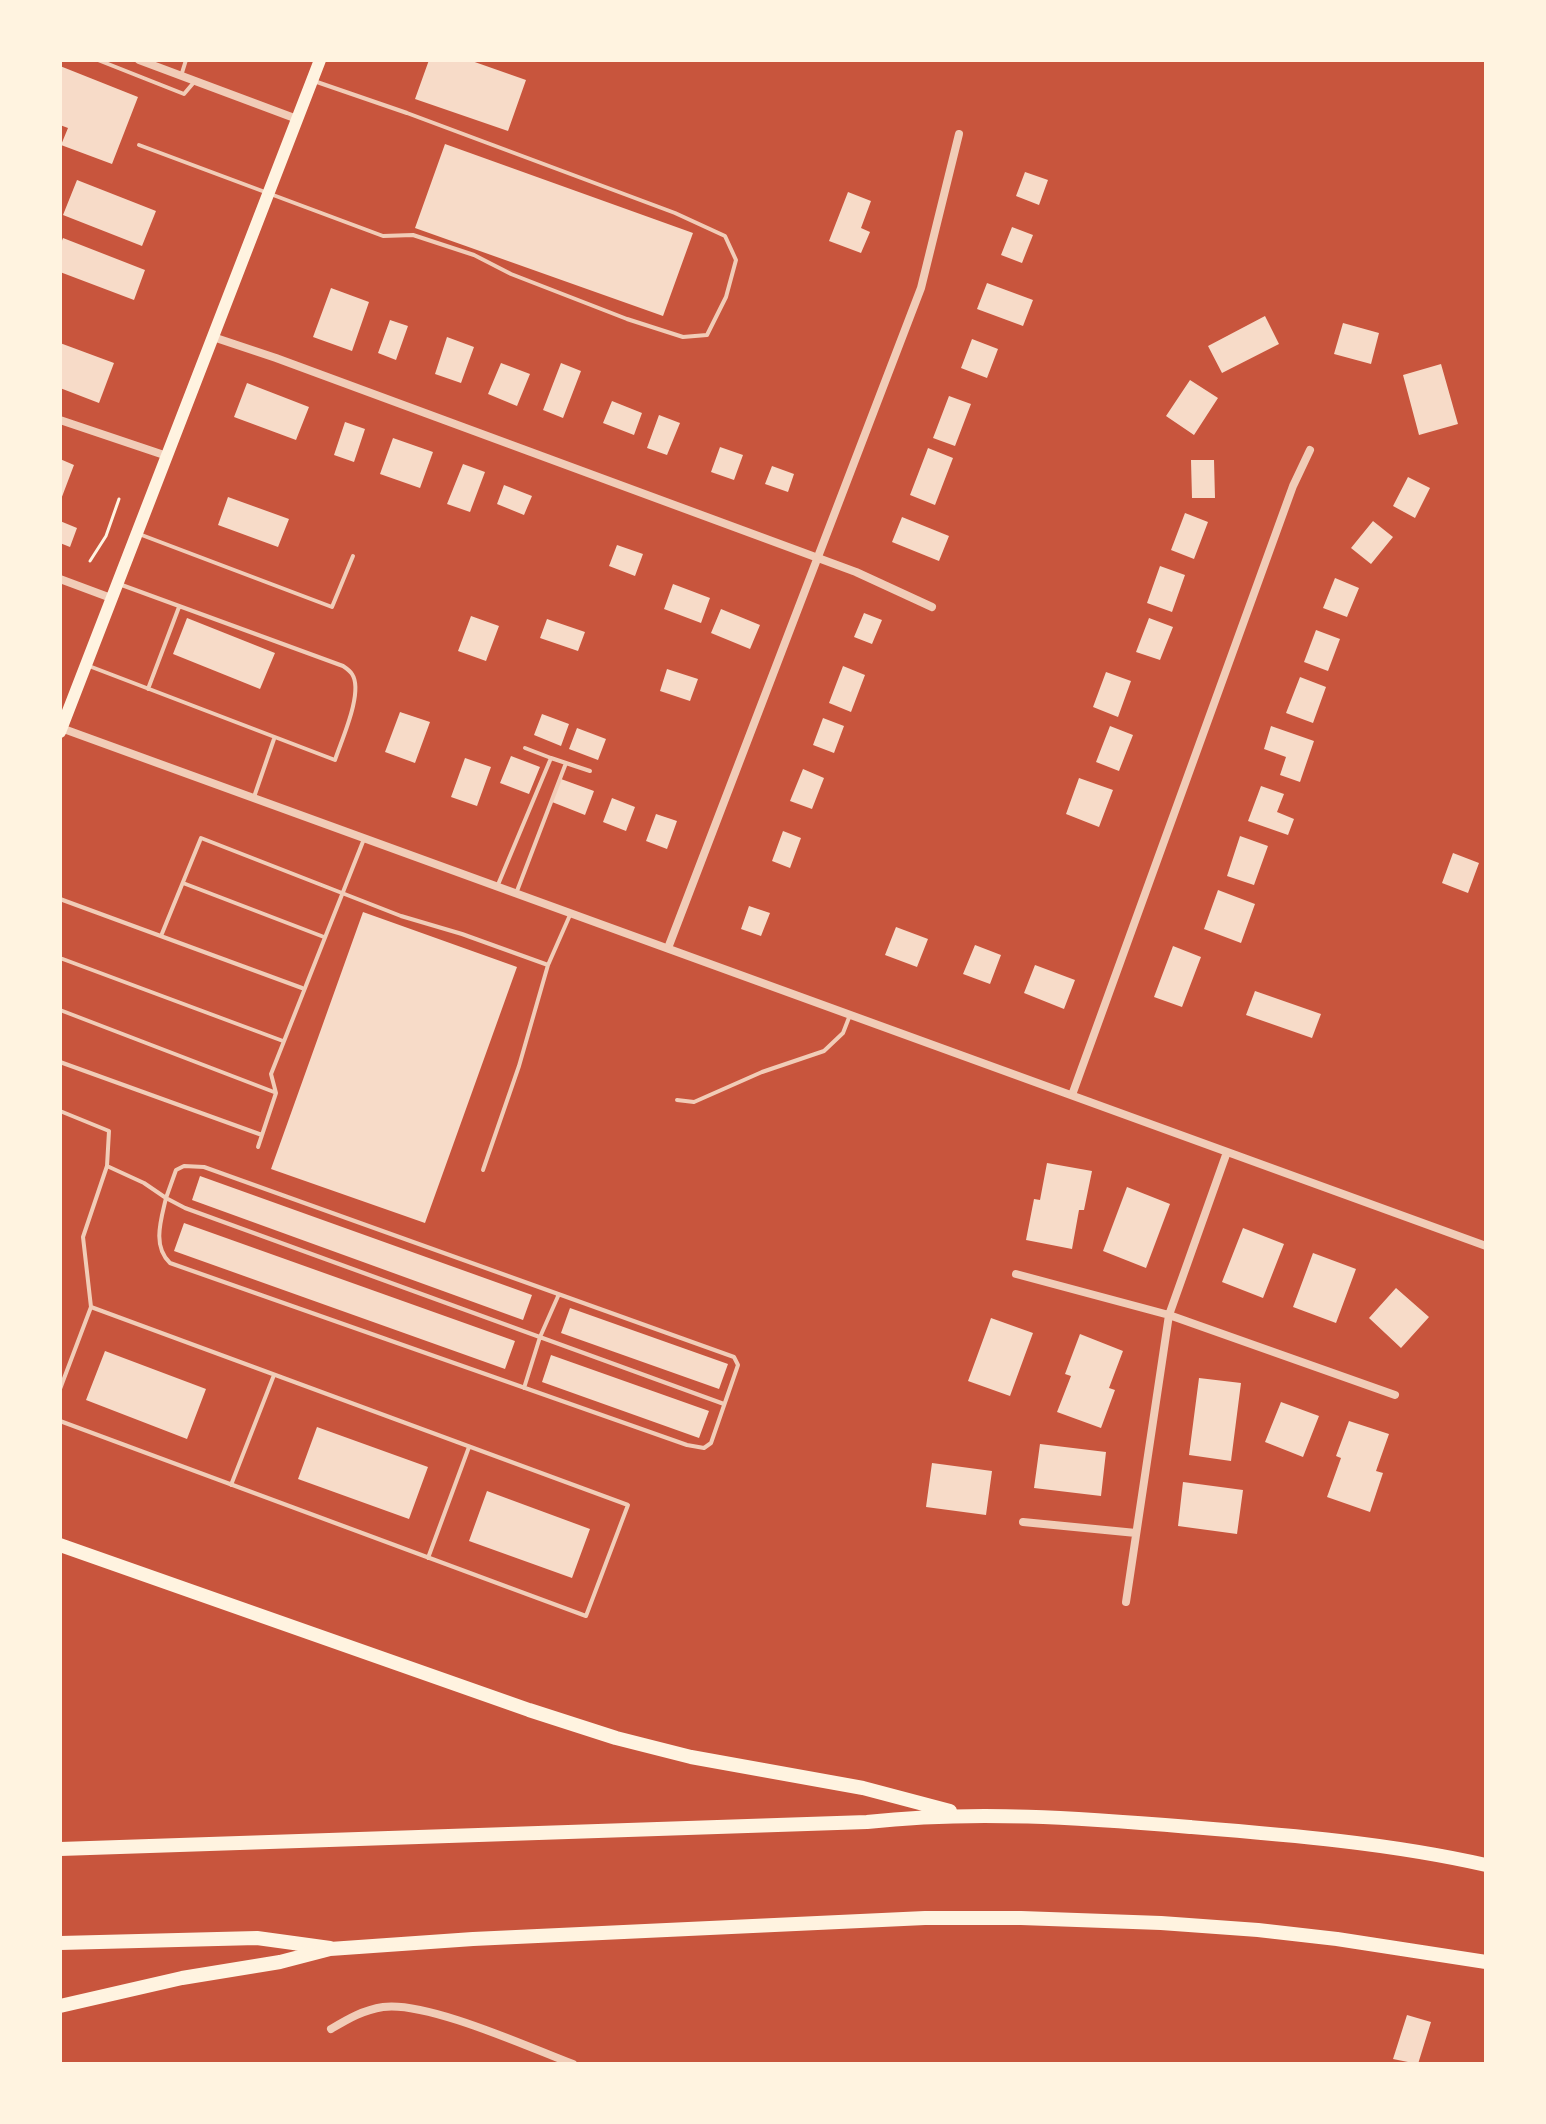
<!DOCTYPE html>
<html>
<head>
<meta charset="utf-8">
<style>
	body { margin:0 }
	#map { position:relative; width:1546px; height:2124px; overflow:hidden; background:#c8553d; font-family:Signika,sans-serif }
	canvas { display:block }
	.frame { position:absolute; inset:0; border:62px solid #fff3e0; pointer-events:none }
</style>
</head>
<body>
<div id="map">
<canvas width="1546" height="2124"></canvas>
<div class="frame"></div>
</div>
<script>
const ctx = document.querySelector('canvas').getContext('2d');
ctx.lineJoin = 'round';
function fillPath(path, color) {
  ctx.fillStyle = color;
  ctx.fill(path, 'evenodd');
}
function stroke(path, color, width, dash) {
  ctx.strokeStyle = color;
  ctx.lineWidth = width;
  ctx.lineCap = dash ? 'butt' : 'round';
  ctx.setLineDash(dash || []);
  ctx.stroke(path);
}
fillPath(new Path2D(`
	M429 60H469L526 80 508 131 415 99Z
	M60 66 138 97 112 164 61 145 68 128 60 125Z
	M445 144 693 233 663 316 415 228Z
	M1025 172 1048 180 1039 205 1016 196Z
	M77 180 156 211 142 246 63 215Z
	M848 192 871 201 861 228 870 232 861 253 829 241Z
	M1012 227 1033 235 1022 263 1001 255Z
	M63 238 145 270 134 300 60 272V246Z
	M987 283 1033 300 1023 326 977 309Z
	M331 288 369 302 352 351 313 337Z
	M1265 316 1279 344 1222 373 1208 346Z
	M390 320 408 326 396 360 378 353Z
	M1343 323 1379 333 1371 364 1334 354Z
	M447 337 474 347 461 383 435 374Z
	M972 339 998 349 987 378 961 368Z
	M60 343 114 363 99 403 60 388Z
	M501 363 530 374 517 406 488 394Z
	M561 363 581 371 563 418 543 410Z
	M1441 364 1458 424 1419 435 1403 375Z
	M1190 380 1218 398 1194 435 1166 416Z
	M247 383 309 407 296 440 234 417Z
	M949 396 971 404 955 446 933 438Z
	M612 401 642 413 634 435 603 423Z
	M659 415 680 423 667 455 647 448Z
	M345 422 365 429 354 462 334 455Z
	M393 438 433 452 420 488 380 474Z
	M720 447 743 455 734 480 711 472Z
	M928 448 953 458 935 505 910 495Z
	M60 459 74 465 60 502Z
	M1191 460H1214L1215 498H1192Z
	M463 464 485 472 470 512 447 504Z
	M772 466 794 474 788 492 765 484Z
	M1408 477 1430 488 1415 518 1393 506Z
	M504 485 532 496 524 515 497 504Z
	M228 497 289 519 278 547 218 525Z
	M1185 513 1208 522 1194 559 1171 550Z
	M902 517 949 536 939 561 892 542Z
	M60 521 77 528 70 547 60 543Z
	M1373 521 1393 537 1371 564 1351 548Z
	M617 545 643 554 635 576 609 566Z
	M1160 566 1185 575 1172 612 1147 603Z
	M1335 578 1359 588 1347 617 1323 608Z
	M673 584 710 598 701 623 664 609Z
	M721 609 760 625 750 649 711 633Z
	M864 613 882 620 872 644 854 637Z
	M471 616 499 626 486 661 458 651Z
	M187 618 275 653 260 689 173 654Z
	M1149 618 1173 627 1160 660 1136 652Z
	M547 619 585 632 578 651 540 638Z
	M1316 630 1340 639 1328 671 1304 662Z
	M843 666 865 675 851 712 829 703Z
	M667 669 698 679 690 701 660 691Z
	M1106 672 1131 681 1118 717 1093 707Z
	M1300 677 1326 687 1313 723 1286 713Z
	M400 712 430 722 415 763 385 752Z
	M542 714 569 724 561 746 534 735Z
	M823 718 844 726 834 753 813 745Z
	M1110 726 1133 735 1119 771 1096 762Z
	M1271 726 1314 741 1300 782 1280 775 1286 757 1264 749Z
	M577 728 606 739 598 760 569 749Z
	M511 756 540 767 529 794 500 783Z
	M465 758 491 767 477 806 451 797Z
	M803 769 824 778 812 809 790 801Z
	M1079 778 1113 790 1099 827 1066 814Z
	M561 779 594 791 585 815 552 802Z
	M1261 786 1284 794 1277 812 1294 819 1288 835 1248 821Z
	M612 798 635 807 626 831 603 822Z
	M656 814 677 821 667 849 646 841Z
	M783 831 801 838 790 868 772 861Z
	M1240 836 1268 846 1254 885 1227 876Z
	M1453 853 1479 863 1468 893 1442 883Z
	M1218 890 1255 904 1241 943 1204 929Z
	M749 906 770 913 761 936 741 929Z
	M363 912 517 967 425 1223 271 1169Z
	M896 927 928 939 917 967 885 955Z
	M975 945 1001 955 990 984 963 974Z
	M1173 946 1201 957 1182 1007 1154 997Z
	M1035 965 1075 980 1064 1009 1024 993Z
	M1255 991 1321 1014 1312 1038 1246 1015Z
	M1047 1163 1092 1171 1084 1210H1079L1072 1249 1026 1240 1034 1199 1040 1200Z
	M200 1176 532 1295 523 1320 192 1200Z
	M1127 1187 1170 1204 1146 1268 1103 1251Z
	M184 1223 515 1341 505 1369 174 1251Z
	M1243 1228 1284 1244 1263 1298 1222 1282Z
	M1313 1253 1356 1269 1336 1323 1293 1307Z
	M1396 1288 1429 1317 1401 1348 1369 1318Z
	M570 1308 728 1364 719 1389 561 1333Z
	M991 1318 1033 1333 1010 1396 968 1381Z
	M1080 1334 1123 1351 1109 1388 1115 1390 1101 1428 1057 1412 1071 1376 1065 1374Z
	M105 1351 206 1389 187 1439 86 1400Z
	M551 1355 709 1411 699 1438 542 1382Z
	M1199 1378 1241 1383 1231 1461 1189 1455Z
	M1281 1402 1319 1416 1303 1457 1265 1442Z
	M1349 1421 1389 1434 1376 1471 1383 1473 1370 1512 1327 1497 1341 1458 1336 1456Z
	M317 1427 428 1467 409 1519 298 1479Z
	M1040 1444 1106 1452 1101 1496 1034 1488Z
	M932 1463 992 1471 986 1515 926 1507Z
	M1183 1482 1243 1490 1237 1534 1178 1526Z
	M487 1491 590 1529 572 1578 469 1541Z
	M1407 2015 1431 2022 1418 2064 1393 2059Z`), '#f7dbc8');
stroke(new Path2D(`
	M90 561 106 536 119 499`), '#fff3e0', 3);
stroke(new Path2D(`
	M98 60 184 94 195 81
	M181 76 186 60
	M139 145 383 236 413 235 474 255 511 274 627 319 683 337 707 335 726 297 736 260 725 236 675 213 407 113 314 81
	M139 534 332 607 353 556
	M89 666 335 760C341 741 364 692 352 674 350 671 346 668 343 666L119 584
	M148 689 179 607
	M551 758 566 763
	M254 797 274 739
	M183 883 324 937
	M497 887 551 758 525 748
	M517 891 566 763 590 771
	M60 899 302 988
	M161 936 201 838 401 916 462 934 548 965
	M60 958 283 1041
	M60 1010 274 1092
	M60 1062 262 1135
	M677 1100 694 1102 762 1072 824 1051 843 1033 850 1015
	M60 1111 109 1131 107 1166 83 1237 91 1307 60 1389
	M258 1147 276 1093 271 1074 364 839
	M107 1166 144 1183 166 1198 176 1170 184 1166 204 1167 734 1357 738 1365 711 1443 704 1448 687 1445 170 1263C152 1246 161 1220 166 1198L185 1208 724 1404
	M483 1170 519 1066 548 965 570 915
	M524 1388 540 1337 559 1294
	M60 1421 586 1616 628 1505 91 1307
	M231 1485 274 1375
	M428 1558 469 1447`), '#f1ccb7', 4);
stroke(new Path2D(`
	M139 60 297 119
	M213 337 276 358 856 572 932 607
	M60 420 167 456
	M60 579 111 598
	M61 728 1486 1246
	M668 948 921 288 959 134
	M1072 1095 1293 486 1310 450
	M1016 1274 1169 1315 1395 1395
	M1023 1522 1136 1533
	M1126 1602 1169 1315 1227 1152
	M331 2029C348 2019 363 2010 383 2007 427 2001 528 2047 573 2064`), '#f1ccb7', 8);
stroke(new Path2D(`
	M60 732 320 60`), '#fff3e0', 12);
stroke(new Path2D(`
	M60 1545 529 1710 616 1738 691 1757 863 1788 950 1811
	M60 1849 867 1822C974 1810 1082 1818 1190 1827 1289 1835 1389 1843 1486 1865
	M60 1943 257 1938 330 1948
	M60 2006 182 1978 280 1962 330 1949 473 1939 925 1918H1021L1161 1923 1258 1930 1337 1939 1486 1962`), '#fff3e0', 14);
</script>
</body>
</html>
